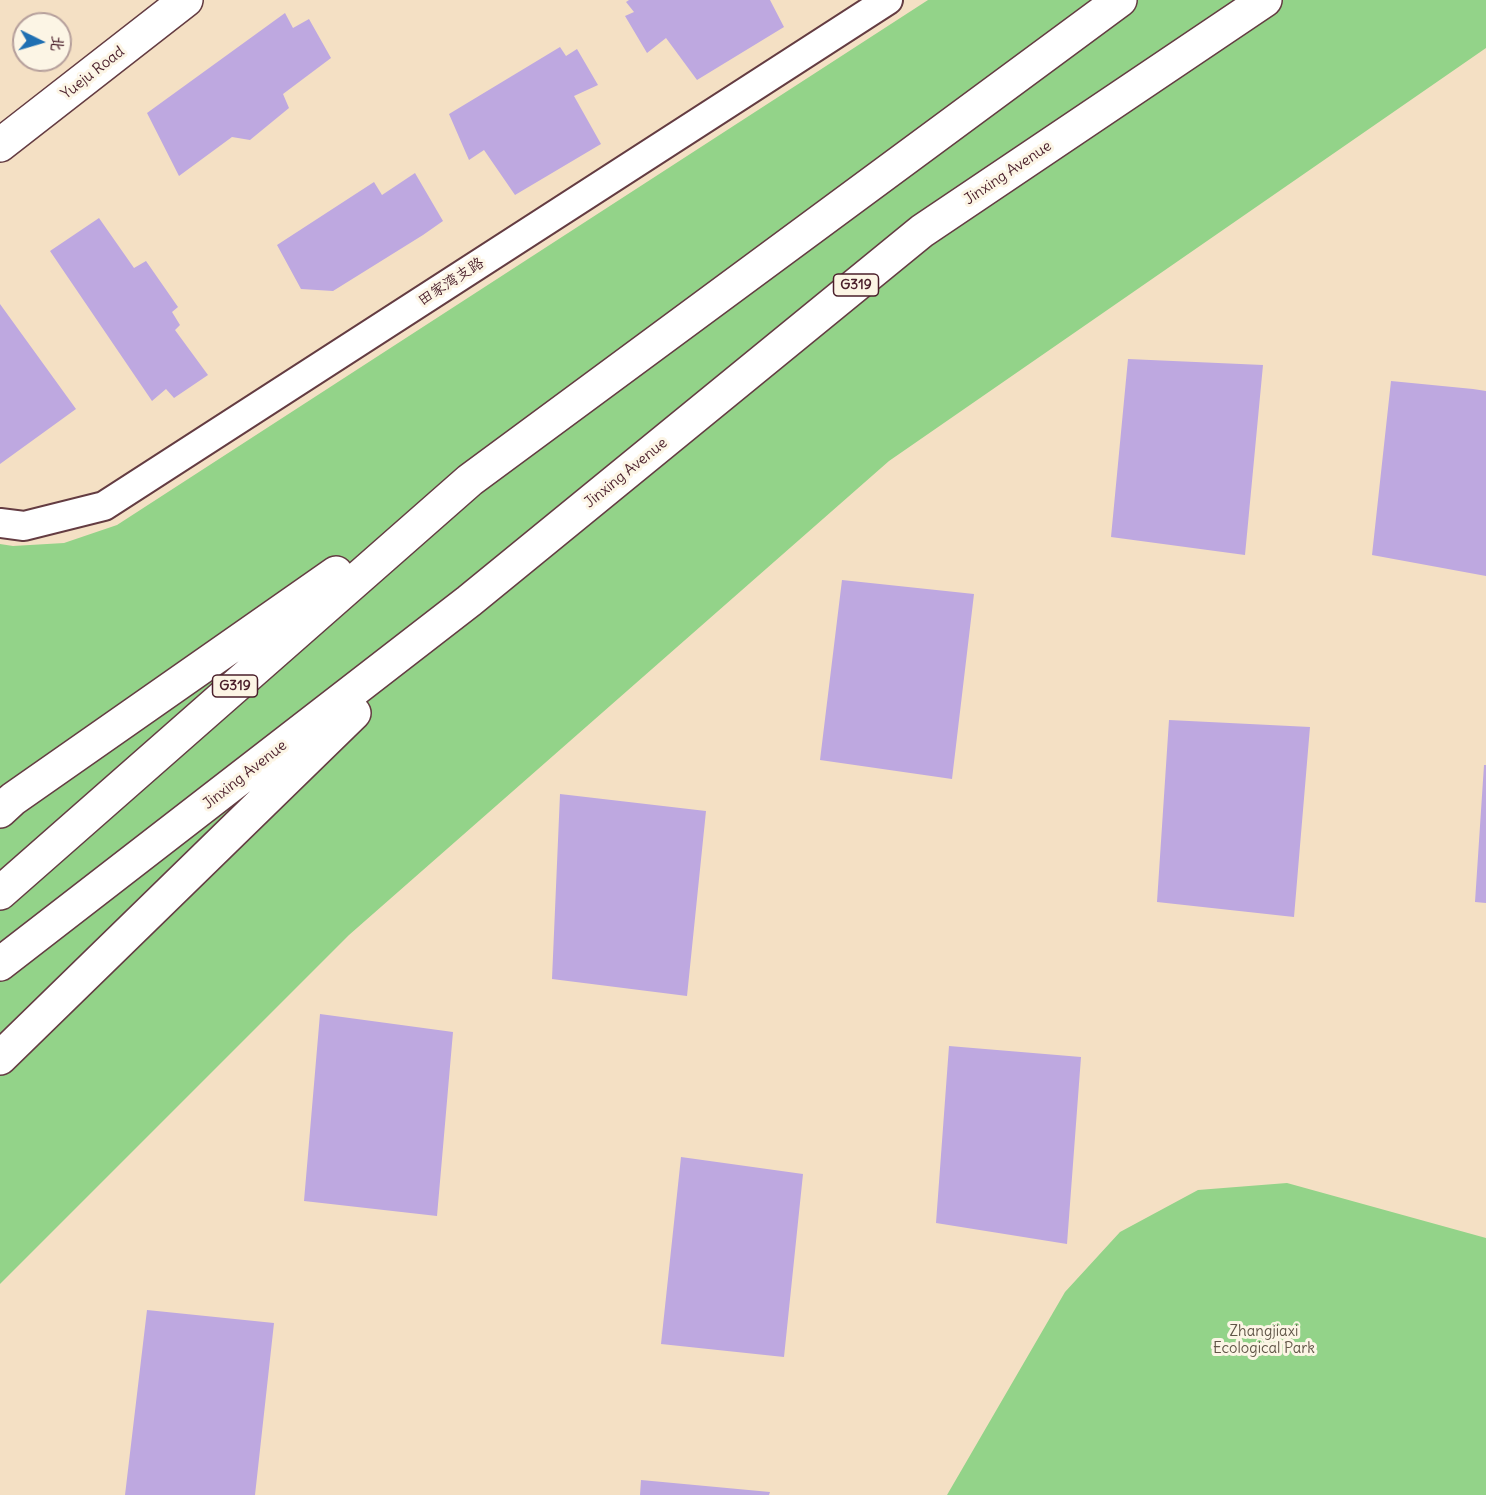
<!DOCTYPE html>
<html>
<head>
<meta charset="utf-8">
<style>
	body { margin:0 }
	#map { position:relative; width:1486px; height:1495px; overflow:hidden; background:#f4e0c4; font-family:Delius,"LXGW WenKai TC",sans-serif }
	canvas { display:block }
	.north { position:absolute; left:12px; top:12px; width:60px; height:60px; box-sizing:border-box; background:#fcf5e5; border:2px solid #b59f9b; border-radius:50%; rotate:95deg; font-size:16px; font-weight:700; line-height:24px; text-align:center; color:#4a1f2b }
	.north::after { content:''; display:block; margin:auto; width:21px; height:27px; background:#1f6fb2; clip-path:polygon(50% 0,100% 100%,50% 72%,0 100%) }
</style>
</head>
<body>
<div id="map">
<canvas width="1486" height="1495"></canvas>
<div class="north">北</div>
</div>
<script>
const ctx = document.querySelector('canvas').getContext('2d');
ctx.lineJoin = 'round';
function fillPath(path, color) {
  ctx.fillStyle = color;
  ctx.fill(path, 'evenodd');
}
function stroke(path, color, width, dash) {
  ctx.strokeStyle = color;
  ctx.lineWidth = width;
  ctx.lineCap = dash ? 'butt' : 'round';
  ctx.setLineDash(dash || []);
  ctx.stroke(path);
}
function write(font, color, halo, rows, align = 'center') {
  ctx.font = font + ' Delius,"LXGW WenKai TC",sans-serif';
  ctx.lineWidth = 6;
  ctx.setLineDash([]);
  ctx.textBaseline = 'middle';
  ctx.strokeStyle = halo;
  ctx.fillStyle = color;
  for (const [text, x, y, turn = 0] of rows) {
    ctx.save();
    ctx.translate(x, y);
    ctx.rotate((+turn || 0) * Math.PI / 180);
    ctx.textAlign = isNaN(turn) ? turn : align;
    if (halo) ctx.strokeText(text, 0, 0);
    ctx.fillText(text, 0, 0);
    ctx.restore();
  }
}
fillPath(new Path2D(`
	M928 0H1486V48L889 461 349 935 0 1284V544L13 546 64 543 117 525Z
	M1287 1183 1486 1238V1495H947L1065 1292 1120 1232 1198 1190Z`), '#93d389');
fillPath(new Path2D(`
	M629 0H770L784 27 697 80 666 38 647 53 625 16 634 12 626 2Z
	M285 13 293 28 309 19 331 58 283 94 289 108 250 140 232 137 179 176 147 113Z
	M560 47 566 56 577 49 598 85 574 96 601 144 515 195 484 150 469 160 449 114Z
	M415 173 443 221 423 235 333 291 301 289 277 245 374 182 382 195Z
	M99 218 134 268 146 261 178 307 172 312 180 325 175 330 208 375 174 398 166 389 152 401 50 251Z
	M0 304 76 409 0 464Z
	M1128 359 1263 365 1245 555 1111 537Z
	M1391 381 1473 389 1486 391V576L1372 555Z
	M842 580 974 594 952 779 820 760Z
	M1169 720 1310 727 1294 917 1157 902Z
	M1484 765H1486V903L1475 902Z
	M560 794 706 811 687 996 552 979Z
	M320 1014 453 1032 437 1216 304 1201Z
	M949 1046 1081 1057 1067 1244 936 1223Z
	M681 1157 803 1174 784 1357 661 1344Z
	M147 1310 274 1323 255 1495H125Z
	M641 1480 770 1492 769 1495H640Z`), '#bea8e0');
const minor = new Path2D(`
	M0 523 24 526 104 506 888 0`);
const tertiary = new Path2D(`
	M0 145 186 0`);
const trunk = new Path2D(`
	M0 811 13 799 336 573
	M0 893 470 480 1120 0
	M0 964 469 601 922 231 1265 0
	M0 1058 354 713`);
stroke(minor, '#643c42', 32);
stroke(tertiary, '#643c42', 36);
stroke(trunk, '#643c42', 36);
stroke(minor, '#fff', 28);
stroke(tertiary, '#fff', 33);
stroke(trunk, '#fff', 33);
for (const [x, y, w] of [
	[856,285,45],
	[235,686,45]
]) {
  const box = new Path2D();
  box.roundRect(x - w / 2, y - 11, w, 22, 4.5);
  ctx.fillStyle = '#fcf5e5';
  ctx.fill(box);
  stroke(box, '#4a1f2b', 1.5);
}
write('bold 14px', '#4a1f2b', null, [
	["G319",856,285],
	["G319",235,686]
]);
write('15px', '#4a1f2b', '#fcf5e5', [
	["Yueju Road",93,73,-38],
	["Jinxing Avenue",1008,173,-34],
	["田家湾支路",451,282,-33],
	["Jinxing Avenue",626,473,-39],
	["Jinxing Avenue",245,775,-38]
]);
write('15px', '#605547', '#fcf5e5', [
	["Zhangjiaxi",1264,1332],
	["Ecological Park",1264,1349]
]);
</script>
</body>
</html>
